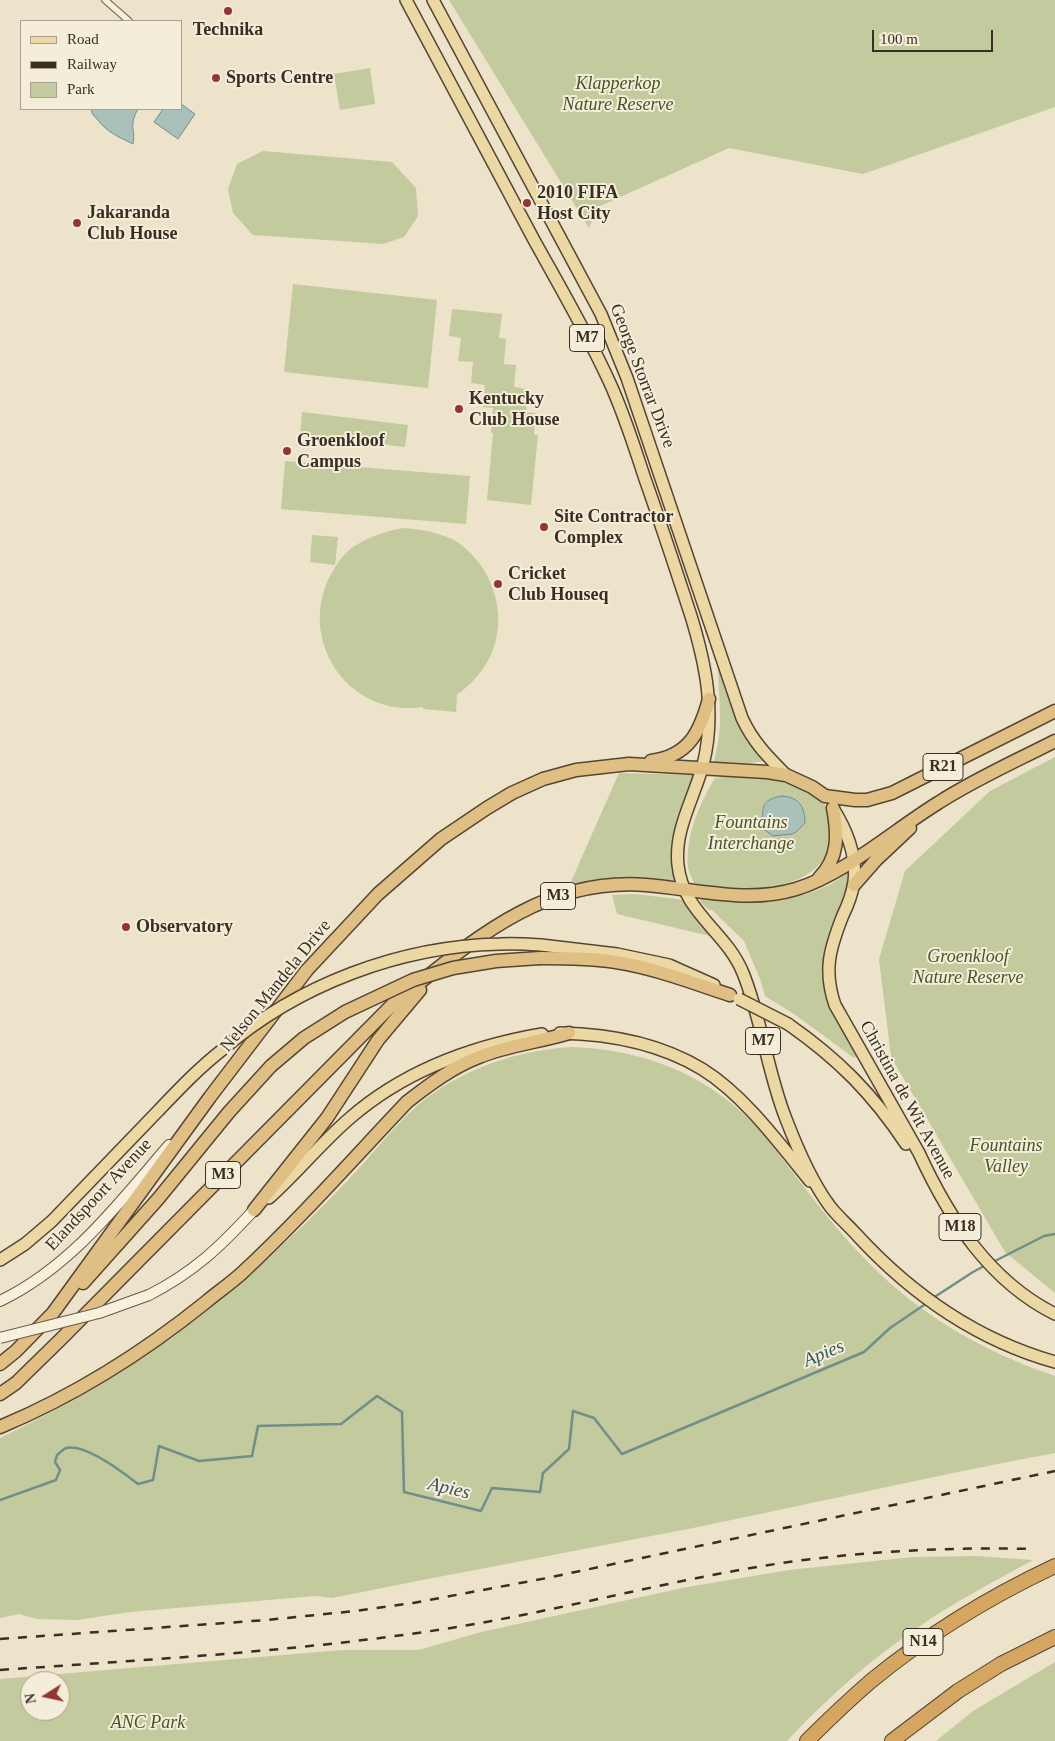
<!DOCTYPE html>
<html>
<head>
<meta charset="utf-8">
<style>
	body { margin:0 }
	#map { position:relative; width:1055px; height:1741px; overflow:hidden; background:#ece3ca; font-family:"Times New Roman",serif }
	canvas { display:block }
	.legend { position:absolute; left:20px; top:20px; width:162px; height:90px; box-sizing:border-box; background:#f4edd9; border:1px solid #aaa190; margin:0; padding:6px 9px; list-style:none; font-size:15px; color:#3a2e22 }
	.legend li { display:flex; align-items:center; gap:10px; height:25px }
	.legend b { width:25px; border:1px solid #aaa190 }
	.north { position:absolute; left:20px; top:1671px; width:50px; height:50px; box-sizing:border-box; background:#f4edd9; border:1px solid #aaa190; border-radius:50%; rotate:260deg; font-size:14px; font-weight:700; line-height:20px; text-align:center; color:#3a2e22 }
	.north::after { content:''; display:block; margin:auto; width:18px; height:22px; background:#933633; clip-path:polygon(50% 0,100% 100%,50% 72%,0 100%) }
	.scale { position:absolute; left:872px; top:30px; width:121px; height:22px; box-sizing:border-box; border:2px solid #3a2e22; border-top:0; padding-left:6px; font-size:15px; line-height:18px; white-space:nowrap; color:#3a2e22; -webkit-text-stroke:4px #f4edd9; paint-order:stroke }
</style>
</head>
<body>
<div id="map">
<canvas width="1055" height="1741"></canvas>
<ul class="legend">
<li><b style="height:6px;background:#ecd8a5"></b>Road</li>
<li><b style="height:6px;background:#3a2e22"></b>Railway</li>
<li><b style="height:14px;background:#c3ca9e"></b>Park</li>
</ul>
<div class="north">N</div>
<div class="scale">100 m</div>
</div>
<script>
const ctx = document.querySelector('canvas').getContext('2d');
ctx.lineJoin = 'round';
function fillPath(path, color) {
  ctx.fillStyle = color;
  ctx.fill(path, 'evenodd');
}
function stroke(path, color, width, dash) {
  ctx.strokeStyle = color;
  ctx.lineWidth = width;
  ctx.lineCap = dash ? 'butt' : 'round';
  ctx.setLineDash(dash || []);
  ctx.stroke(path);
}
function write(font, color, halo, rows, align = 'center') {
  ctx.font = font + ' "Times New Roman",serif';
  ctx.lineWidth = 4;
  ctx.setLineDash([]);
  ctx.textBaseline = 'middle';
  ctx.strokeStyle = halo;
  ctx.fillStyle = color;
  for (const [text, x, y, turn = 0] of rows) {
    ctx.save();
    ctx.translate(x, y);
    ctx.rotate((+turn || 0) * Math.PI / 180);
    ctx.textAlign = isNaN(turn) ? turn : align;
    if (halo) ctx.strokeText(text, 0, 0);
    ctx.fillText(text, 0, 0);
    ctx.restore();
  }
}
fillPath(new Path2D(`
	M449 0H1055V107L863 174 729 148 598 207 589 228Z
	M370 68 375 104 340 110 334 74Z
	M263 151 392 162 416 188 418 216 404 237 383 244 253 235 233 213 228 189 237 164Z
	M293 284 437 300 428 388 284 372Z
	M452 309 502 314 499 338 506 339 504 364 516 365 514 387 528 389 526 412 536 413 534 435H538L531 505 487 500 493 433H491L493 408 483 407 485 385 471 383 473 362 458 361 461 338 449 336Z
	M302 412 408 425 405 447 300 435Z
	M285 461 470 476 466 524 281 509Z
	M403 528C421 529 437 532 454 540 466 547 477 559 484 570 506 607 503 651 472 682 467 686 463 691 457 694L456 712 423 709V707C351 718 299 645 328 580 334 568 342 555 353 547 370 536 384 532 403 528Z
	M312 535 338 537 335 565 310 562Z
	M718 666 737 722 747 742 766 761 749 763 714 762C717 747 721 731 720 714 720 698 718 682 718 666Z
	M1055 757V1293L1005 1252 891 1057 879 959 905 871 990 791Z
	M619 773 697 775 688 798 678 881 647 878H611L569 886Z
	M745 775 774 778 807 788 831 811C832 820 835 833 834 842 833 845 830 849 828 852 808 894 732 894 694 883 692 878 689 873 688 868 685 837 699 804 715 778Z
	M853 869 851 885 825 955 823 974 826 991 859 1054 854 1058 794 1014 765 996 760 979 744 941 712 910H709L700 902 701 898C744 906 787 904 827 886 836 882 844 875 853 869Z
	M635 894 685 900 714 937 617 914 612 895Z
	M571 1047C641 1049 705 1073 754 1124 769 1139 781 1157 794 1174 817 1204 840 1234 867 1261 919 1315 984 1352 1055 1376V1453C932 1476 811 1504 688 1529 570 1552 451 1574 332 1598L315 1596 130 1612 77 1620 37 1619 19 1614 0 1618V1438C82 1399 159 1351 229 1293 271 1257 311 1219 349 1179 367 1160 384 1139 402 1120 447 1074 508 1051 571 1047Z
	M977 1556 1033 1560C995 1581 956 1601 920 1626 871 1659 827 1698 787 1741H0V1679L342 1650H419L481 1632 687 1587 789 1570 913 1557ZM30 1681H60V1711H30Z
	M1055 1662V1741H936L973 1711Z`), '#c3ca9e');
const water = new Path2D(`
	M181 104 195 114 178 139 154 122 163 109H181Z
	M91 109H138C128 127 136 128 133 144 117 136 108 133 97 119 93 115 92 114 91 109Z
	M782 796C799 797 805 807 805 823L796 832 792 834 773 836 762 828C764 809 758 800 782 796Z`);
fillPath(water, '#aac1bb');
stroke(water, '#718f89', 1);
stroke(new Path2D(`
	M993 1262 1044 1236 1055 1234
	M933 1298 973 1272 986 1265
	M0 1500 56 1480 60 1470 55 1462 57 1455C60 1453 63 1449 66 1448 85 1443 124 1473 138 1484L153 1480 159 1446 199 1461 252 1456 258 1426 341 1424 377 1396 402 1412 404 1492 481 1511 492 1488 540 1492 543 1473 569 1449 573 1411 594 1418 622 1454 864 1352 890 1328 927 1303`), '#718f89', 2.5);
const pedestrian = new Path2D(`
	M105 0 129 21`);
const secondary = new Path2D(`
	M149 1295C194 1272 220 1247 254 1210
	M0 1301C71 1267 119 1203 169 1145`);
const primary = new Path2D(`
	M406 0C449 80 492 160 534 240 560 287 587 333 609 381 624 413 634 446 645 479 661 524 676 570 691 616 706 665 716 714 703 765 694 798 674 830 678 865 683 913 726 931 743 973 762 1020 767 1071 786 1119 796 1145 812 1182 829 1205 836 1215 847 1224 856 1234 910 1293 977 1340 1055 1362
	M433 0 601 314 627 378 742 718C753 742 768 757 786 775
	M834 810C847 831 857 856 854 882 852 894 848 905 843 915 830 948 823 970 835 1005L919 1153C949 1218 989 1281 1055 1314
	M541 945 617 954 669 965 714 985
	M788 1024C838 1059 872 1093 906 1144
	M560 1033C610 1034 659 1043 702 1069 744 1095 779 1143 810 1181
	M269 1198C297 1173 321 1143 350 1118 404 1071 472 1046 542 1034
	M0 1260 25 1244 52 1221 159 1110`);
const trunk = new Path2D(`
	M651 761C689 756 700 732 709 699
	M819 878C839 858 838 835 833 808
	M854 885 876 860 910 828
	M540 958C566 958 591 958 616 962 655 968 693 983 730 995
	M254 1210 327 1118 378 1040 420 990
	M83 1283 158 1199 229 1112 271 1066
	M0 1364 16 1351 53 1313 210 1097 307 970 378 894 441 839 487 808 512 793 543 779 576 770 629 764 767 772 786 775 812 787 825 796 855 800H867L892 793 1055 711
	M0 1394 16 1383 61 1339 393 1004C470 943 541 877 646 885 697 889 746 904 796 889 845 874 894 830 938 803 975 779 1016 761 1055 741
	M0 1427C74 1396 144 1352 206 1302 218 1292 231 1283 242 1273 300 1219 353 1159 407 1102 430 1084 453 1067 479 1057 508 1045 540 1042 569 1033`);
const motorway = new Path2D(`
	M807 1741C828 1720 849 1700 871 1681 927 1635 989 1597 1055 1566
	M892 1741 958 1691 1001 1664 1055 1637`);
stroke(pedestrian, '#88765f', 8);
stroke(secondary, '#6a5842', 12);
stroke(primary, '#564533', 14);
stroke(trunk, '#564533', 15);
stroke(motorway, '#564533', 16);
stroke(pedestrian, '#f7f0dd', 5.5);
stroke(secondary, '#f7f0dd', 10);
stroke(primary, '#ecd8a5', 11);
stroke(trunk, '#e0bf84', 12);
stroke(motorway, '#d5a662', 14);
stroke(new Path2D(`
	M0 1639 267 1620 355 1611 413 1603 547 1578 1055 1471
	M0 1670C155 1659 310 1651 463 1626 570 1608 675 1579 782 1563 865 1551 948 1547 1032 1549`), '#3a2e22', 2.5, [9, 9]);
const secondaryBridge = new Path2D(`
	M0 1338 99 1313 149 1295`);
const primaryBridge = new Path2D(`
	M739 999 788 1024
	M159 1110C179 1089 199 1068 222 1050 297 985 400 946 500 944 513 943 527 944 541 945`);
const trunkBridge = new Path2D(`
	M271 1066 304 1038 345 1012 413 980 453 968 496 961 540 958`);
stroke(secondaryBridge, '#6a5842', 12, []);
stroke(primaryBridge, '#564533', 14, []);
stroke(trunkBridge, '#564533', 15, []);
stroke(secondaryBridge, '#f7f0dd', 10);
stroke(primaryBridge, '#ecd8a5', 11);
stroke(trunkBridge, '#e0bf84', 12);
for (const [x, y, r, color] of [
	[228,11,5,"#933633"],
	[216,78,5,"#933633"],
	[527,203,5,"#933633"],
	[77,223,5,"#933633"],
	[459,409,5,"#933633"],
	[287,451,5,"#933633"],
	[544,527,5,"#933633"],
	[498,584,5,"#933633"],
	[126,927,5,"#933633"]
]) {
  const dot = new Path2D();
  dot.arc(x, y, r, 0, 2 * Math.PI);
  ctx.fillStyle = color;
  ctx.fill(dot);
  stroke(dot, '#f4edd9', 2);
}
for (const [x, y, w] of [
	[587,338,35],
	[943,767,40],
	[558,896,35],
	[763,1041,35],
	[223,1175,35],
	[960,1227,42],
	[923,1642,40]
]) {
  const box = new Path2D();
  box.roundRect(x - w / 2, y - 13.5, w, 27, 4);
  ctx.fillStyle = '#f4edd9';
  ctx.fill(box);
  stroke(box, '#3a2e22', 1);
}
write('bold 16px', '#3a2e22', null, [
	["M7",587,338],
	["R21",943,767],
	["M3",558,896],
	["M7",763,1041],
	["M3",223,1175],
	["M18",960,1227],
	["N14",923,1642]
]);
write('bold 18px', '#3a2e22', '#f4edd9', [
	["Technika",228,30,"center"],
	["Sports Centre",226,78],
	["2010 FIFA",537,193],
	["Host City",537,214],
	["Jakaranda",87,213],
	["Club House",87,234],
	["Kentucky",469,399],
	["Club House",469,420],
	["Groenkloof",297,441],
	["Campus",297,462],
	["Site Contractor",554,517],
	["Complex",554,538],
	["Cricket",508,574],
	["Club Houseq",508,595],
	["Observatory",136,927]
], 'left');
write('italic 18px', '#48552a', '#f4edd9', [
	["Klapperkop",618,84],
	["Nature Reserve",618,105],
	["Fountains",751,823],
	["Interchange",751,844],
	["Groenkloof",968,957],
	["Nature Reserve",968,978],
	["Fountains",1006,1146],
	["Valley",1006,1167],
	["ANC Park",148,1723]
]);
write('18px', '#3a2e22', '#f4edd9', [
	["George Storrar Drive",642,376,69],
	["Nelson Mandela Drive",276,986,-51],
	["Christina de Wit Avenue",907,1100,61],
	["Elandspoort Avenue",99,1195,-47]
]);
write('italic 19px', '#325857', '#f4edd9', [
	["Apies",824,1354,-23],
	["Apies",449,1489,13]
]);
</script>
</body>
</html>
